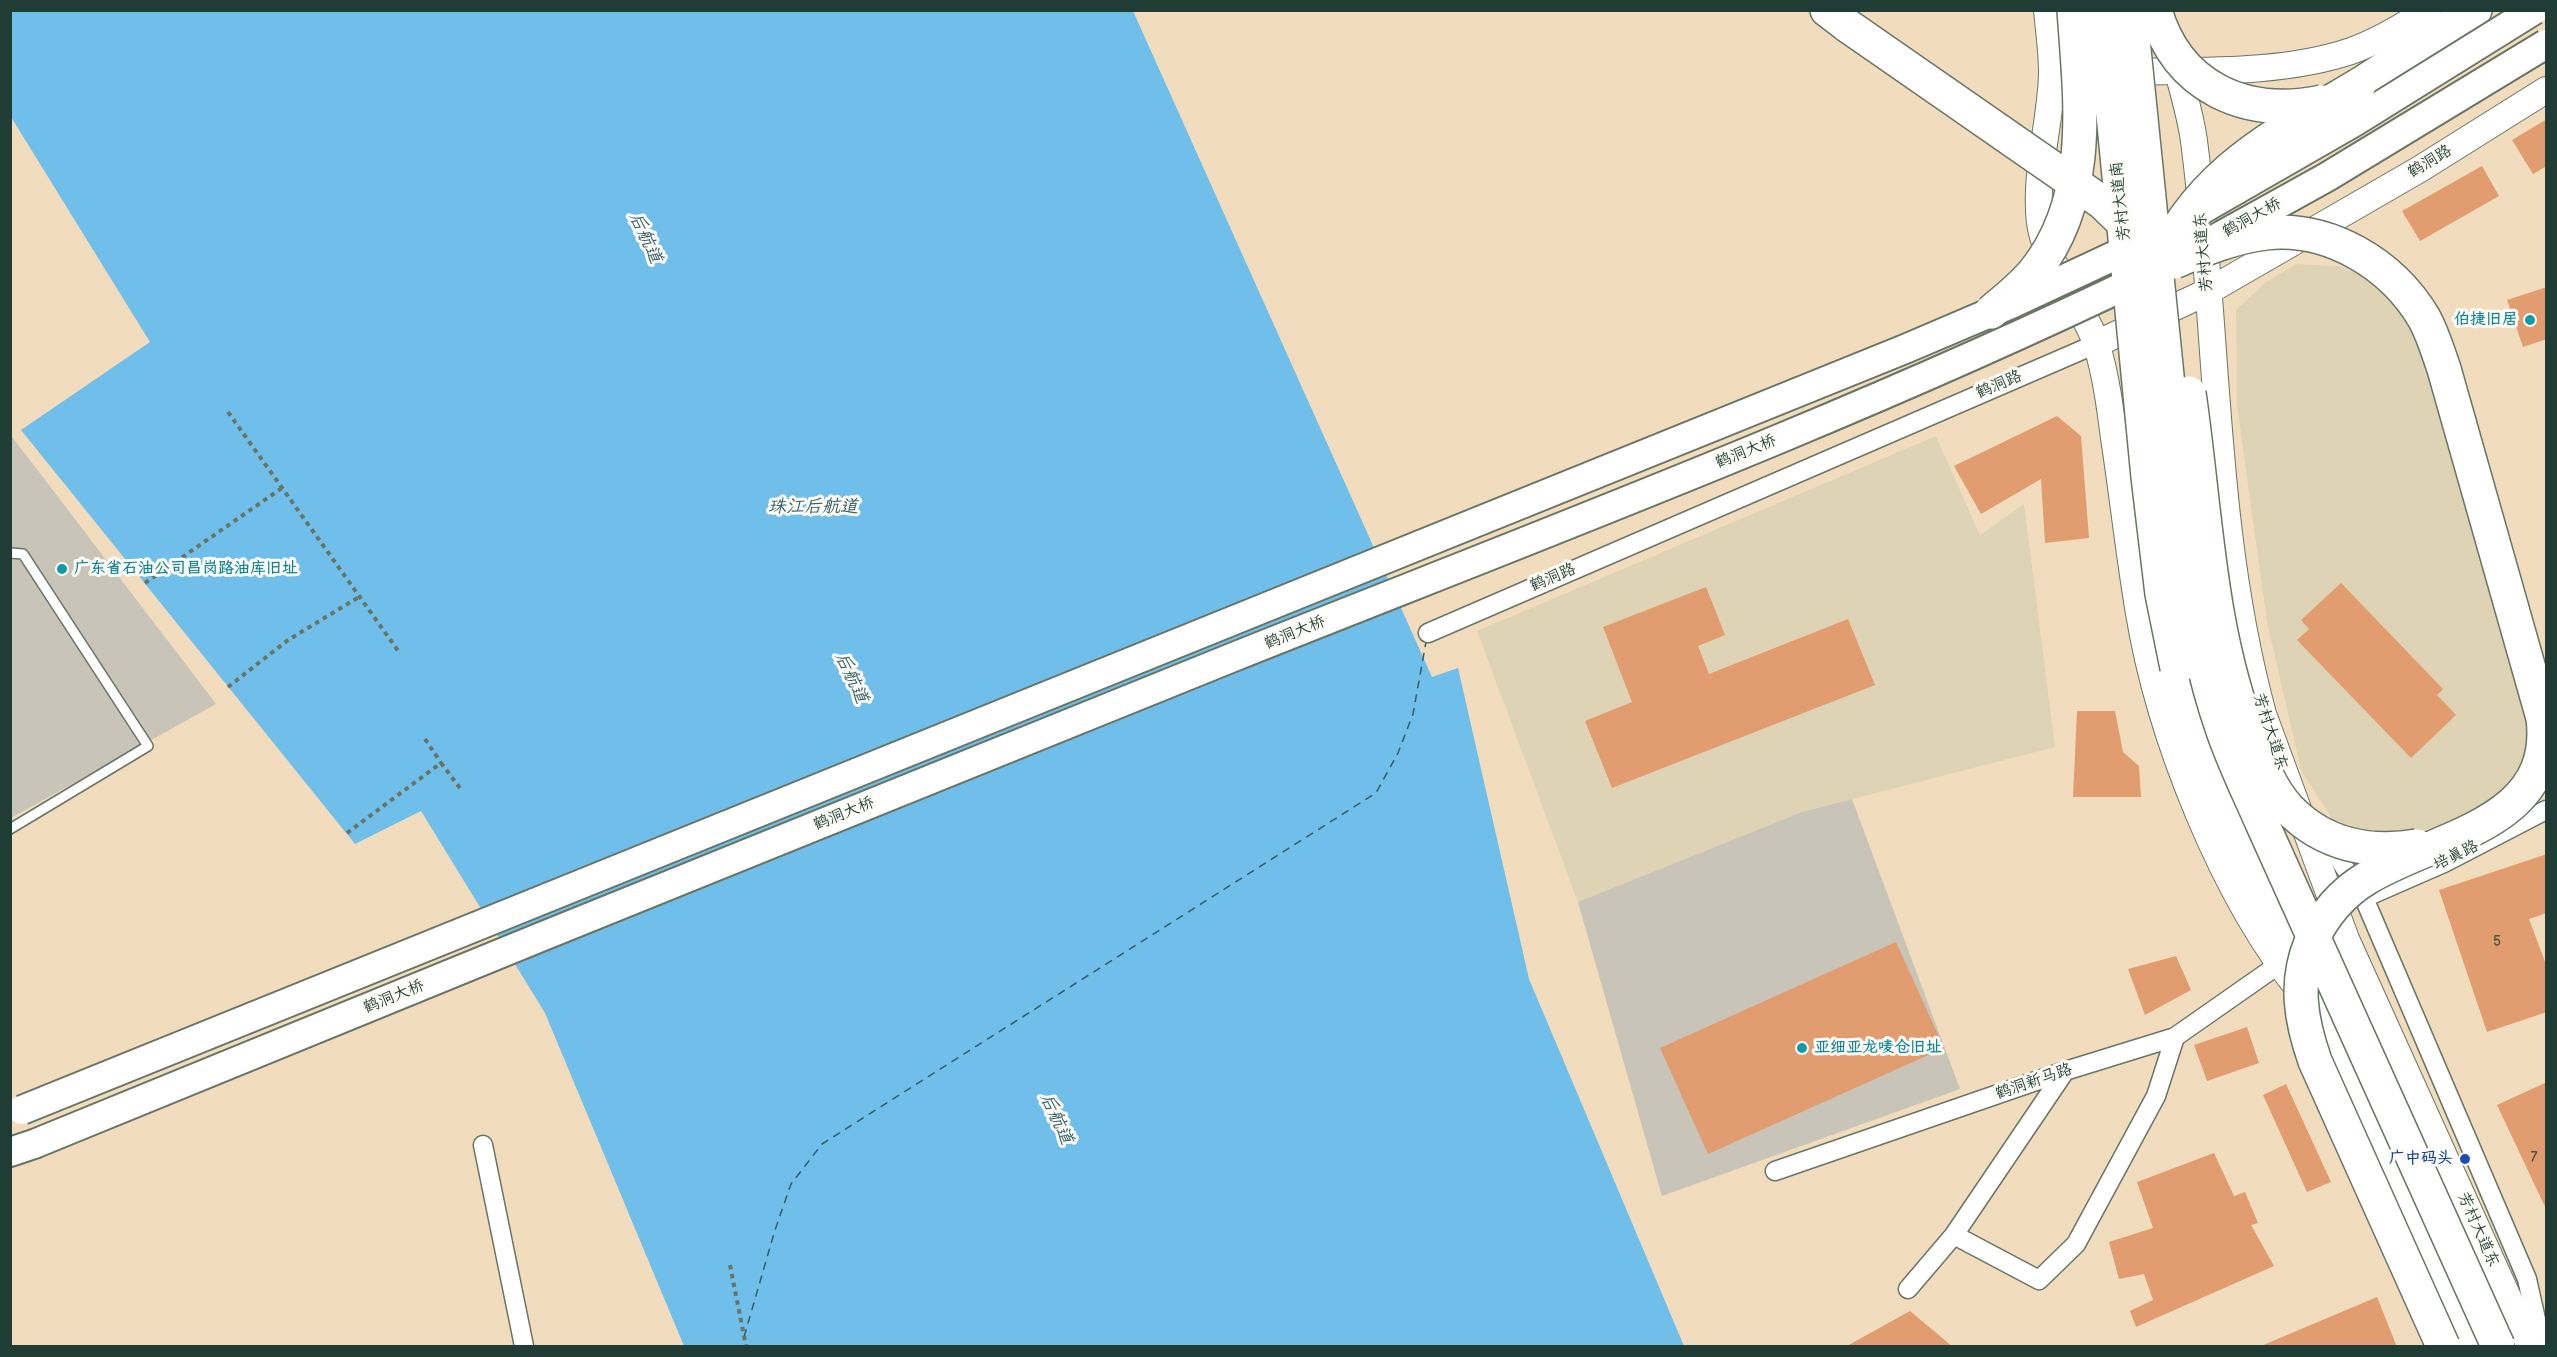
<!DOCTYPE html>
<html>
<head>
<meta charset="utf-8">
<style>
	body { margin:0 }
	#map { position:relative; width:2557px; height:1357px; overflow:hidden; background:#f1ddbd; font-family:"Balsamiq Sans",sans-serif }
	canvas { display:block }
	.frame { position:absolute; inset:0; border:12px solid #1f3d34; pointer-events:none }
</style>
</head>
<body>
<div id="map">
<canvas width="2557" height="1357"></canvas>
<div class="frame"></div>
</div>
<script>
const ctx = document.querySelector('canvas').getContext('2d');
ctx.lineJoin = 'round';
function fillPath(path, color) {
  ctx.fillStyle = color;
  ctx.fill(path, 'evenodd');
}
function stroke(path, color, width, dash) {
  ctx.strokeStyle = color;
  ctx.lineWidth = width;
  ctx.lineCap = dash ? 'butt' : 'round';
  ctx.setLineDash(dash || []);
  ctx.stroke(path);
}
function write(font, color, halo, rows, align = 'center') {
  ctx.font = font + ' "Balsamiq Sans","LXGW WenKai TC",sans-serif';
  ctx.lineWidth = 6;
  ctx.setLineDash([]);
  ctx.textBaseline = 'middle';
  ctx.strokeStyle = halo;
  ctx.fillStyle = color;
  for (const [text, x, y, turn = 0] of rows) {
    ctx.save();
    ctx.translate(x, y);
    ctx.rotate((+turn || 0) * Math.PI / 180);
    ctx.textAlign = isNaN(turn) ? turn : align;
    if (halo) ctx.strokeText(text, 0, 0);
    ctx.fillText(text, 0, 0);
    ctx.restore();
  }
}
fillPath(new Path2D(`
	M2296 264 2338 266 2374 280 2404 309 2442 392 2531 716 2528 771 2472 814 2407 836H2380L2332 819 2301 770 2267 622 2237 405 2236 310 2266 282Z
	M1936 436 1980 535 2024 504 2055 747 1802 812 1578 902 1477 631Z`), '#ded4b5');
fillPath(new Path2D(`
	M10 434 216 704 11 818H10Z
	M1852 799 1960 1089 1662 1196 1578 902 1802 812Z`), '#c8c4b8');
fillPath(new Path2D(`
	M11 11H1133L1432 677 1458 668 1529 979 1684 1346H684L545 1013 421 811 355 844 21 430 150 342 11 117Z`), '#70beea');
stroke(new Path2D(`
	M744 1337 775 1230 791 1184 822 1144 1376 793 1398 753 1413 714 1426 642`), '#335d62', 1.5, [8, 6]);
fillPath(new Path2D(`
	M2547 119V166L2533 174 2512 140Z
	M2482 166 2499 196 2420 241 2402 211Z
	M2547 287V339L2523 347 2507 300Z
	M2057 416 2081 436 2089 538 2045 543 2041 479 1981 514 1954 466Z
	M2341 583 2443 689 2437 695 2456 715 2411 758 2297 640 2309 629 2301 620Z
	M1706 587 1725 635 1698 646 1709 674 1848 619 1875 685 1612 788 1585 721 1632 702 1603 627Z
	M2077 711H2115L2123 752 2139 766 2141 797H2073Z
	M2547 854V913L2529 919 2547 967V1012L2487 1032 2439 890Z
	M1896 942 1944 1048 1708 1154 1660 1048Z
	M2176 956 2191 990 2145 1015 2128 969Z
	M2247 1027 2259 1063 2207 1081 2194 1045Z
	M2547 1082V1211L2497 1105Z
	M2286 1084 2331 1182 2307 1192 2263 1095Z
	M2214 1153 2234 1196 2245 1192 2258 1223 2251 1225 2274 1266 2136 1327 2130 1311 2153 1300 2144 1274 2119 1279 2109 1242 2153 1228 2137 1182Z
	M2377 1297 2397 1347H2261V1346Z
	M1910 1311 1953 1347H1845Z`), '#e19c6f');
const lane = new Path2D(`
	M10 553 23 554 148 746 10 829`);
const street = new Path2D(`
	M1428 633 2096 344
	M2325 837 2364 898 2527 1279 2542 1346
	M2364 898 2444 863 2546 810
	M483 1145 524 1346
	M1775 1171 2065 1071 2175 1037 2278 965
	M1954 1235 2039 1280 2076 1244 2156 1096 2175 1037
	M1908 1289 1954 1235 2065 1071`);
const secondary = new Path2D(`
	M2047 10C2049 31 2052 52 2052 73 2051 123 2034 173 2040 223 2046 266 2085 307 2097 346 2106 376 2110 407 2114 438 2123 496 2129 555 2139 613 2159 735 2223 898 2302 993
	M2173 53C2180 82 2190 111 2194 141 2219 332 2212 527 2263 714L2346 939 2530 1346
	M2120 72C2194 70 2280 75 2351 51 2379 41 2404 26 2428 10
	M2096 344 2207 292 2420 169 2546 90`);
const primary = new Path2D(`
	M10 1152 34 1144`);
const highway = new Path2D(`
	M1827 10 1848 26
	M2359 85 2475 10
	M2177 668C2193 728 2217 785 2241 842L2471 1346`);
stroke(lane, '#687564', 12);
stroke(street, '#687564', 21);
stroke(secondary, '#687564', 28);
stroke(primary, '#687564', 32);
stroke(highway, '#687564', 36);
stroke(new Path2D(`
	M228 412 399 652
	M145 583 282 488
	M228 687 288 640 359 597
	M425 739 441 763
	M347 833 441 763 460 788
	M730 1265 746 1346`), '#687564', 4, [4.5, 4.5]);
stroke(lane, '#fff', 9);
stroke(street, '#fff', 18);
stroke(secondary, '#fff', 26);
stroke(primary, '#fff', 28);
stroke(highway, '#fff', 33);
const primaryBridge = new Path2D(`
	M2194 214 2354 122 2534 10
	M2217 238 2327 177 2546 44
	M22 1110 1905 349 2013 303 2146 241
	M34 1144C434 980 835 817 1236 656 1542 534 1851 418 2147 275`);
const highwayBridge = new Path2D(`
	M2103 10 2148 477 2162 594 2177 668
	M2130 10 2187 573C2194 625 2204 675 2221 725 2232 759 2248 791 2262 823L2498 1346
	M2155 10C2177 88 2246 118 2322 102
	M1848 26 2103 203 2131 230
	M2174 262C2204 249 2233 237 2266 233 2329 226 2392 264 2424 318 2433 334 2438 352 2444 369L2543 718C2556 825 2436 836 2367 878 2342 893 2323 916 2311 942 2294 983 2301 1021 2315 1061L2443 1346
	M2155 273C2195 174 2273 136 2359 85
	M1991 312C2006 299 2022 287 2035 271 2094 196 2080 99 2074 10
	M2189 393C2206 509 2208 630 2252 740 2261 764 2271 789 2288 808 2323 845 2370 854 2417 846`);
stroke(primaryBridge, '#687564', 32, []);
stroke(highwayBridge, '#687564', 36, []);
stroke(primaryBridge, '#fff', 28);
stroke(highwayBridge, '#fff', 33);
for (const [x, y, r, color] of [
	[2530,320,6,"#0f9aa8"],
	[62,569,6,"#0f9aa8"],
	[1802,1048,6,"#0f9aa8"],
	[2465,1159,6,"#1a4fb4"]
]) {
  const dot = new Path2D();
  dot.arc(x, y, r, 0, 2 * Math.PI);
  ctx.fillStyle = color;
  ctx.fill(dot);
  stroke(dot, '#fdfcf7', 2);
}
write('14px', '#505543', null, [
	["5",2497,942],
	["7",2534,1158]
]);
write('16px', '#1f3d34', '#fdfcf7', [
	["鹤洞路",2430,162,-31],
	["芳村大道南",2121,201,-96],
	["鹤洞大桥",2252,218,-29],
	["芳村大道东",2204,252,-95],
	["鹤洞路",1999,385,-23],
	["鹤洞大桥",1746,452,-22],
	["鹤洞路",1553,578,-23],
	["鹤洞大桥",1295,633,-22],
	["芳村大道东",2270,732,72],
	["鹤洞大桥",844,814,-22],
	["培真路",2456,856,-26],
	["鹤洞大桥",394,997,-22],
	["鹤洞新马路",2034,1082,-19],
	["芳村大道东",2478,1230,66]
]);
write('bold 16px', '#0d838f', '#fdfcf7', [
	["伯捷旧居",2518,320,"right"],
	["广东省石油公司昌岗路油库旧址",74,569],
	["亚细亚龙唛仓旧址",1814,1048]
], 'left');
write('bold 16px', '#164399', '#fdfcf7', [
	["广中码头",2453,1159]
], 'right');
write('italic 18px', '#335d62', '#fdfcf7', [
	["后航道",645,238,65],
	["珠江后航道",813,507],
	["后航道",851,678,65],
	["后航道",1056,1119,65]
]);
</script>
</body>
</html>
